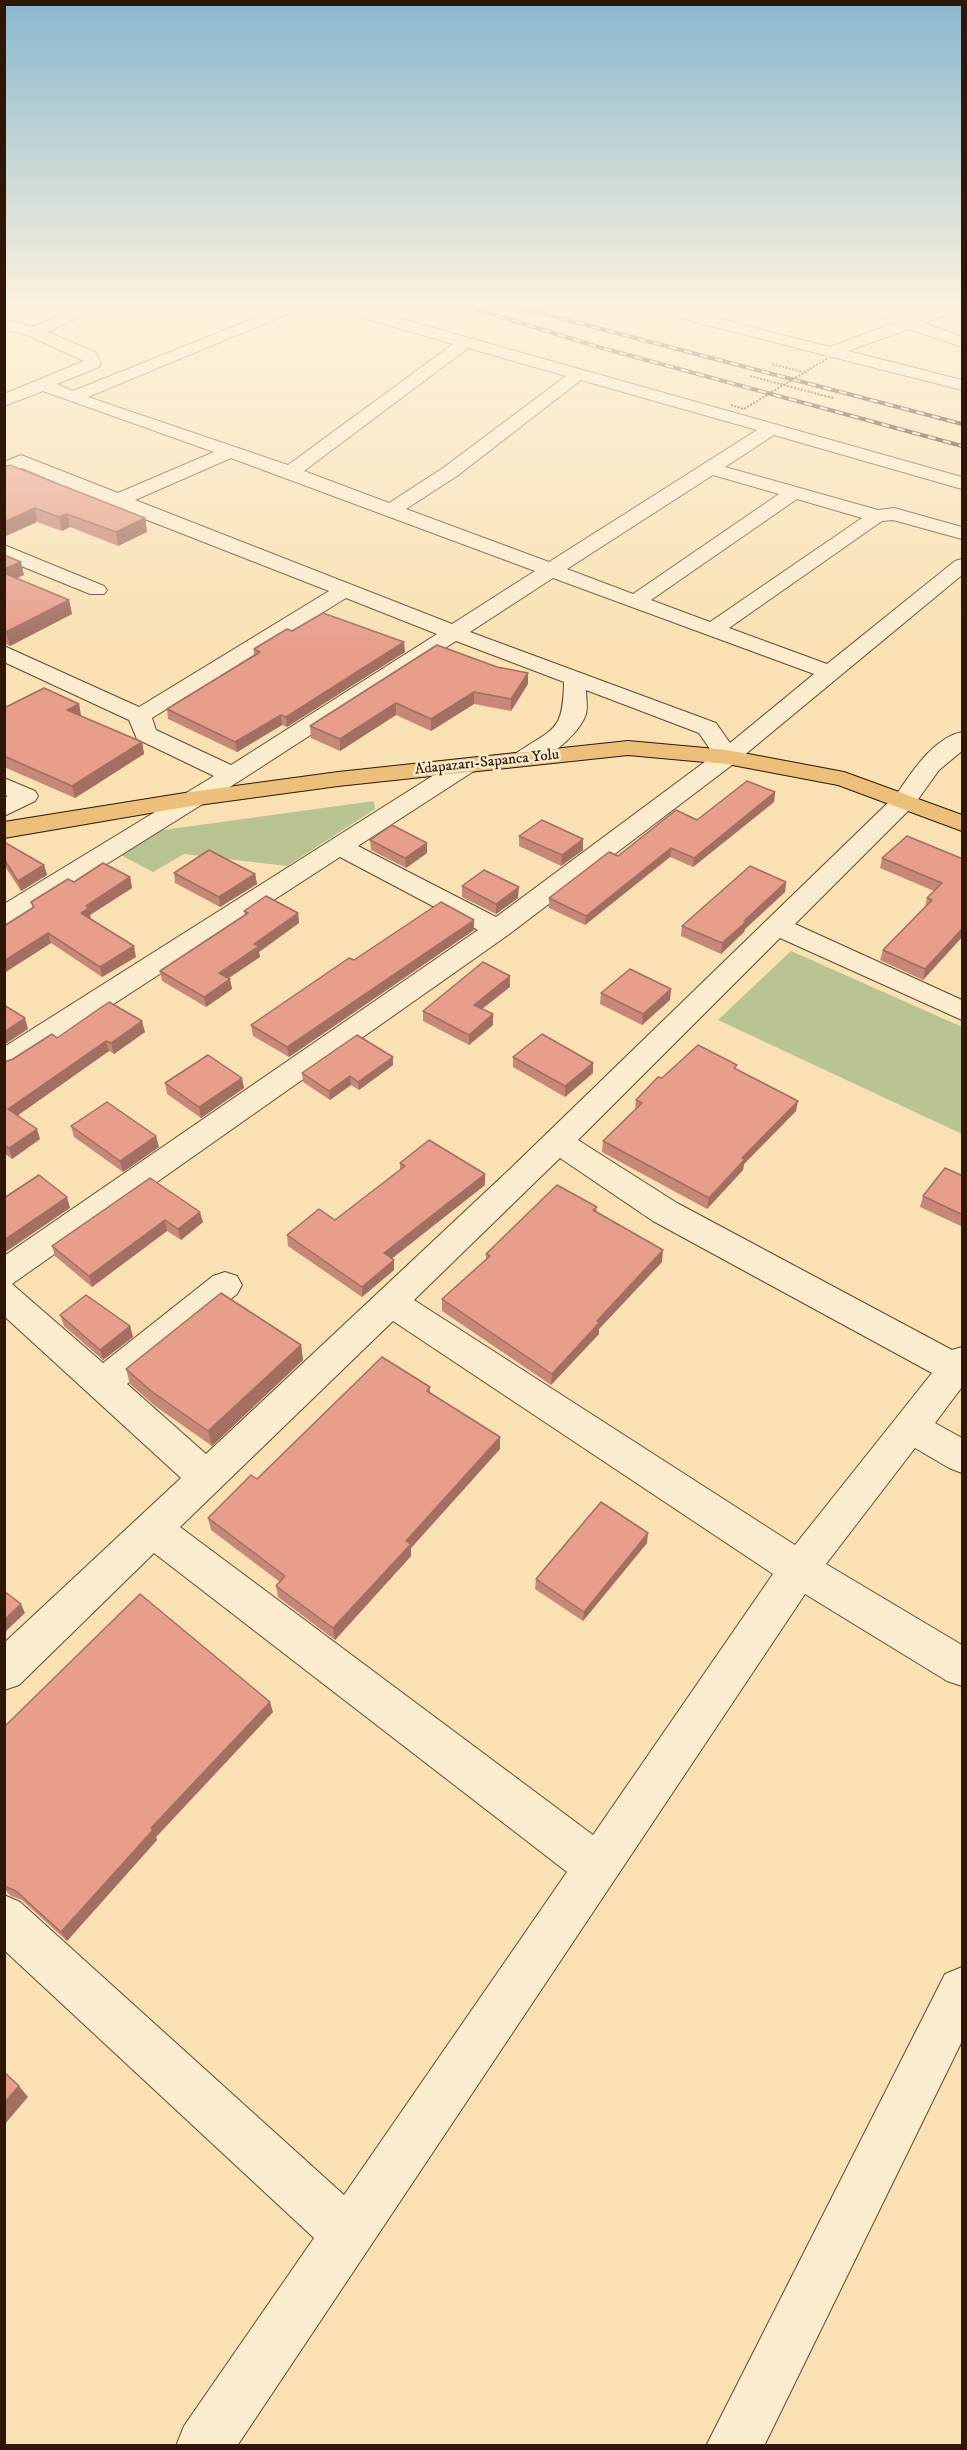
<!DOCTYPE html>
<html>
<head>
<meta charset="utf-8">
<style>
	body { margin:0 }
	#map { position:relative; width:967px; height:2450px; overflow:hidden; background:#f9e1b4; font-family:"IM FELL DW Pica",serif }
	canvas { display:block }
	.frame { position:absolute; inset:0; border:6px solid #301606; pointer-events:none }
</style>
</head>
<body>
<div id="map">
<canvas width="967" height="2450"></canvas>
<div class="frame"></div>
</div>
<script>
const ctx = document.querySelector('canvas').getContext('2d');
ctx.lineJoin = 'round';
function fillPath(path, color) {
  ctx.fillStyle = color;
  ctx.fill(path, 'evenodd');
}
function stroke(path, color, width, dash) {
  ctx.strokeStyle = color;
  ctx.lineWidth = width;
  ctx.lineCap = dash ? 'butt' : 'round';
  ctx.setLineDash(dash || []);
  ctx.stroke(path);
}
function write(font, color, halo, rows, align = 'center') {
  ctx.font = font + ' "IM FELL DW Pica",serif';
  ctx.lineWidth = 5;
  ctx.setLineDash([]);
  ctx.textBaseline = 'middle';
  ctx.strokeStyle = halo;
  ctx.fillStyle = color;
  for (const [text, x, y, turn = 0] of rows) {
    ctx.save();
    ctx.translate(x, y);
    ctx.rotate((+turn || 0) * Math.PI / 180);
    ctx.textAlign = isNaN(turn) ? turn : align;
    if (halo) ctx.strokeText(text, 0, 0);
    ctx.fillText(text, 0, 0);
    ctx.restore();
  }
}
fillPath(new Path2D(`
	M374 801 375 809 287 866 184 854 153 872 117 853 149 832Z
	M791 951 962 1027V1134L718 1020Z`), '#b8c491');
const minor = new Path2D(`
	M82 306H104L47 332 95 352 101 363 99 367 57 384 73 391 285 306H307L88 397 288 465 453 344 332 309 330 306H356L962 477V489L774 435 725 467 878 510 894 508 962 527V539L893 520 882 521 729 628 827 664 955 561 962 559V575L736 762 508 935 12 1284 103 1363 213 1276 225 1272 237 1276 242 1285 237 1294 127 1384 206 1454 510 1169 896 795C912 772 933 738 962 732V751L939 770 914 805 795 924 962 1000V1020L780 938 578 1140 677 1203 952 1350 962 1347V1387L935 1423 962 1438V1473L949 1468 915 1448 826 1564 962 1645V1686L947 1681 805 1594 237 2446H176L184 2426 314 2238 4 1950V1895L20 1902 344 2195 567 1872 154 1553 19 1685 4 1690V1643L181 1478 4 1316V1256L478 930 340 857 15 1068 4 1071V1047L456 761 465 759 474 761 477 766 474 771 358 846 496 917 714 755 699 733 586 690C586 698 588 708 586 714 579 736 538 770 515 764L512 759 515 754C555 727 563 732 564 682L456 641 241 780 14 922 4 924V904L214 776 137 739 129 720 4 662V646L139 707 329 591 109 505 22 468 4 474V462L21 455 118 493 214 452 43 391 4 406V394L84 361 27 335 4 329V319L32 327ZM468 348 566 376 443 468 389 503 304 471ZM581 380 757 430 549 562 406 509 457 476ZM231 458 535 571 452 624 135 500ZM713 475 779 494 633 594 567 569ZM797 499 862 518 710 622 651 600ZM553 578 814 674 730 743 716 723 470 632ZM346 598 437 634 231 765 156 730 152 718ZM560 1158 653 1221 932 1373 795 1545 414 1300ZM393 1321 773 1574 593 1835 180 1527Z
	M642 306H670L830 347 894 323 852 306H876L909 318 941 306H962V309L924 323 962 337V347L909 329 848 351 962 380V390L644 309Z
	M4 545 104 586 107 590 104 594H90L4 559Z
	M4 778 35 791 38 796 35 801 4 816V798L8 796 4 795Z
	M962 1967V2041L764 2446H706L945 1974Z`);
const major = new Path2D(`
	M628 741 727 750 844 772 962 815V831L838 785 727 764 628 755 338 786 191 806 4 838V822L191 792 338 772Z`);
stroke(minor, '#624932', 2);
stroke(major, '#301606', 2);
stroke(new Path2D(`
	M772 364 807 373
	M750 376 833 398`), '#301606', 2, [2, 1.5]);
fillPath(minor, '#fbecce');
fillPath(major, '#ecc07a');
const rail = new Path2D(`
	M466 306 595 346 962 446
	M514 306 962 424`);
stroke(rail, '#301606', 4);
stroke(rail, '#fbecce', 2, [8]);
stroke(new Path2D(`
	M731 405 744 409 828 358`), '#301606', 2, [2, 1.5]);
fillPath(new Path2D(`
	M4 467 145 518 147 532 118 546 70 527 62 531 37 522Z
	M4 555 24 575 17 578 69 600 72 614 10 646 4 643Z
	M292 631 405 652 287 727 282 725 237 752 168 719 167 709 254 655V649Z
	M497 667 528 673V684L511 711 474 704 431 731 396 715 340 751 311 738 310 726Z
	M79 704 81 716 142 742 144 754 75 798 4 767V708Z
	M775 792 774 802 693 867 670 857 585 925 549 908V898L618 856 697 820Z
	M519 836 583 839V850L561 866 519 846Z
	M370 840 427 853 406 868 371 850Z
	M4 842 44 865 47 875 21 891 4 865Z
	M882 858 963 859V936L923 980 880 960 883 950 925 907 927 898 934 891 880 868Z
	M174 873 255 874 257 884 220 907 175 883Z
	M130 877 132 888 90 915 91 919 136 957 102 977 51 943 4 973V926L33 908 31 902 74 882Z
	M786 882 785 892 745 929 744 932 721 954 681 936 682 926Z
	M462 886 518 898 496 914 462 897Z
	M244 911 298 913 299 923 259 952 260 957 229 978 232 989 206 1007 162 981 160 971 245 915Z
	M474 930 289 1057 253 1036 251 1025Z
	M510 976V987L482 1009 493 1025 469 1045 423 1021V1011Z
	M601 993 670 1000 642 1025 600 1004Z
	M145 1032 114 1054 109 1051 17 1116 40 1139 12 1159 4 1153V1062L13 1059 57 1038Z
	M513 1057 593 1073 565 1097 513 1067Z
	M393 1065 359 1090 351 1085 330 1100 303 1082 302 1073Z
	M736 1069 796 1111 744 1164 743 1170 707 1209 602 1152 603 1141 635 1110 636 1100 662 1078Z
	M165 1083 244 1088 201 1118 167 1094Z
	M71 1126 159 1147 123 1172 74 1137Z
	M400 1163 485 1185 392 1258 394 1270 362 1297 288 1246 287 1235 335 1220 400 1170Z
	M963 1176V1227L920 1207 923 1196Z
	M150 1178 203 1222 181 1240 167 1231 92 1287 55 1256 52 1246Z
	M597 1207 596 1212 662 1262 599 1329V1334L551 1385 442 1311V1299L486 1259V1254Z
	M60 1315 130 1326 133 1337 103 1360 64 1326Z
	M301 1345 303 1360 212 1446 155 1406 130 1384 126 1369Z
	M430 1387V1393L500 1449 411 1548V1556L335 1640 278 1597 276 1586 280 1582 211 1530 208 1518 257 1479Z
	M647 1543 583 1621 535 1589 536 1579Z
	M273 1712 156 1837 157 1840 67 1941 22 1900 11 1896 4 1889V1727Z`), '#c78878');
fillPath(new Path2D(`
	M35 508 37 522 4 537V522Z
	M67 514 70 527 62 531 59 517Z
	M145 518 147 532 118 546 116 532Z
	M21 562 24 575 4 584V569Z
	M69 600 72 614 10 646 6 632Z
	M404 642 405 652 287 727 286 717Z
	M528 673V684L511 711V699Z
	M474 692V704L431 731V719Z
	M396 703V715L340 751V739Z
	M79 704 81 716 69 722 67 710Z
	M281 715 282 725 237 752 235 742Z
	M142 742 144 754 75 798 72 786Z
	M775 792 774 802 693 867 694 858Z
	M583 839V850L561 866 562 855Z
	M427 843V853L406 868 405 858Z
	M671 848 670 857 585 925 586 916Z
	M44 865 47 875 21 891 18 881Z
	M255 874 257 884 220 907 219 897Z
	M130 877 132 888 90 915 91 919 81 913 86 906Z
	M786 882 785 892 745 929 744 932 721 954 722 943 744 921Z
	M519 887 518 898 496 914V904Z
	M298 913 299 923 259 952 260 957 221 983 219 973 254 944Z
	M474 920V930L289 1057 287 1047Z
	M963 928V936L923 980 925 969Z
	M48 933 51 943 4 973V961Z
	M134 946 136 957 102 977 100 967Z
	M510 976V987L474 1015V1005Z
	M230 979 232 989 206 1007 204 997Z
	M671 989 670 1000 642 1025 643 1014Z
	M493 1014V1025L469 1045V1035Z
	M25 1018 28 1029 4 1045V1032Z
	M142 1021 145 1032 114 1054 111 1043Z
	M106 1041 109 1051 11 1120 8 1109Z
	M393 1057V1065L359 1090 358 1082Z
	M593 1063V1073L565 1097V1086Z
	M350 1076 351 1085 330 1100 329 1091Z
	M242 1078 244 1088 201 1118 199 1107Z
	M798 1101 796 1111 744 1164 743 1170 707 1209 709 1198 742 1158Z
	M37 1129 40 1139 12 1159 9 1148Z
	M156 1136 159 1147 123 1172 120 1161Z
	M485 1174V1185L385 1264 384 1253Z
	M67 1197 70 1208 4 1253V1240Z
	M200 1212 203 1222 181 1240 178 1229Z
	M165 1220 167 1231 92 1287 89 1276Z
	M663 1250 662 1262 599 1329V1334L551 1385 552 1374 597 1321Z
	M394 1260V1270L362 1297V1287Z
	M130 1326 133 1337 103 1360 100 1350Z
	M301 1345 303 1360 212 1446 208 1431Z
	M500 1437V1449L411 1548V1556L335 1640 333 1628 406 1541Z
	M648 1533 647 1543 583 1621 584 1612Z
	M21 1604 25 1613 4 1633V1620Z
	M270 1702 273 1712 156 1837 157 1840 67 1941 61 1932 151 1828Z
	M19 2086 28 2097 4 2125V2103Z`), '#a26f61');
const building = new Path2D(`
	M10 465 145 518 116 532 67 514 59 517 35 508 4 522V467Z
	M4 555 21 562 4 569Z
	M4 573 69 600 6 632 4 631Z
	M323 613 404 642 286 717 281 715 235 742 167 709 260 652 254 649 287 629 292 631Z
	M437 645 497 667 528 673 511 699 474 692 431 719 396 703 340 739 310 726Z
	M44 688 79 704 67 710 142 742 72 786 4 756V708Z
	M747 781 775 792 694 858 671 848 586 916 549 898 609 852 618 856 676 810 697 820Z
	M542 820 583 839 562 855 519 836Z
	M392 825 427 843 405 858 370 840Z
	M907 836 963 859V928L925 969 883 950 932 900 927 898 942 883 882 858Z
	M4 842 44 865 18 881 4 859Z
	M209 850 255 874 219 897 174 873Z
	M103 863 130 877 86 906 89 908 81 913 134 946 100 967 48 933 4 961V926L34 907 31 902 68 879 74 882Z
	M750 866 786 882 744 921 746 922 722 943 682 926Z
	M484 870 519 887 496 904 462 886Z
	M266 896 298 913 254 944 259 946 219 973 230 979 204 997 160 971 248 913 244 911Z
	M441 902 474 920 287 1047 251 1025 349 958 354 960Z
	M483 962 510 976 474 1005 493 1014 469 1035 423 1011Z
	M630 969 671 989 643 1014 601 993Z
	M109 1002 142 1021 111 1043 106 1041 8 1109 37 1129 9 1148 4 1145V1062L13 1059 52 1034 57 1038Z
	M4 1005 25 1018 4 1032Z
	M542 1034 593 1063 565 1086 513 1057Z
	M357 1035 393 1057 358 1082 350 1076 329 1091 302 1073Z
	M698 1045 737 1065 734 1068 798 1101 742 1158 745 1159 709 1198 603 1141 642 1103 636 1100 658 1077 662 1078Z
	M208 1055 242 1078 199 1107 165 1083Z
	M107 1102 156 1136 120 1161 71 1126Z
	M429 1140 485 1174 384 1253 394 1260 362 1287 287 1235 319 1209 335 1220 405 1166 400 1163Z
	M945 1168 963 1176V1215L923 1196Z
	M39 1175 67 1197 4 1240V1198Z
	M150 1178 200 1212 178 1229 165 1220 89 1276 52 1246Z
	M557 1185 597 1207 593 1210 663 1250 597 1321 600 1322 552 1374 442 1299 490 1256 486 1254Z
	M221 1293 301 1345 208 1431 151 1391 126 1369Z
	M86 1295 130 1326 100 1350 60 1315Z
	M382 1357 430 1387 427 1391 500 1437 406 1541 411 1544 333 1628 276 1586 285 1576 208 1518 251 1475 257 1479Z
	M601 1502 648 1533 584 1612 536 1579Z
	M4 1591 21 1604 4 1620Z
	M140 1594 270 1702 151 1828 153 1830 61 1932 16 1891 4 1886V1727Z
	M4 2072 19 2086 4 2103Z`);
fillPath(building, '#e79e8b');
stroke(building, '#a26f61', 1.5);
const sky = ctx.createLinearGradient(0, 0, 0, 649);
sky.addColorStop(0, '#8ab8cf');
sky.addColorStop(0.47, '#fcf2dd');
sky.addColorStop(1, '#fcf2dd00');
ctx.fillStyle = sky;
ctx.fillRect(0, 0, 967, 649);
write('15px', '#301606', '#fbecce', [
	["Adapazarı-Sapanca Yolu",487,763,-6]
]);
</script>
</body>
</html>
